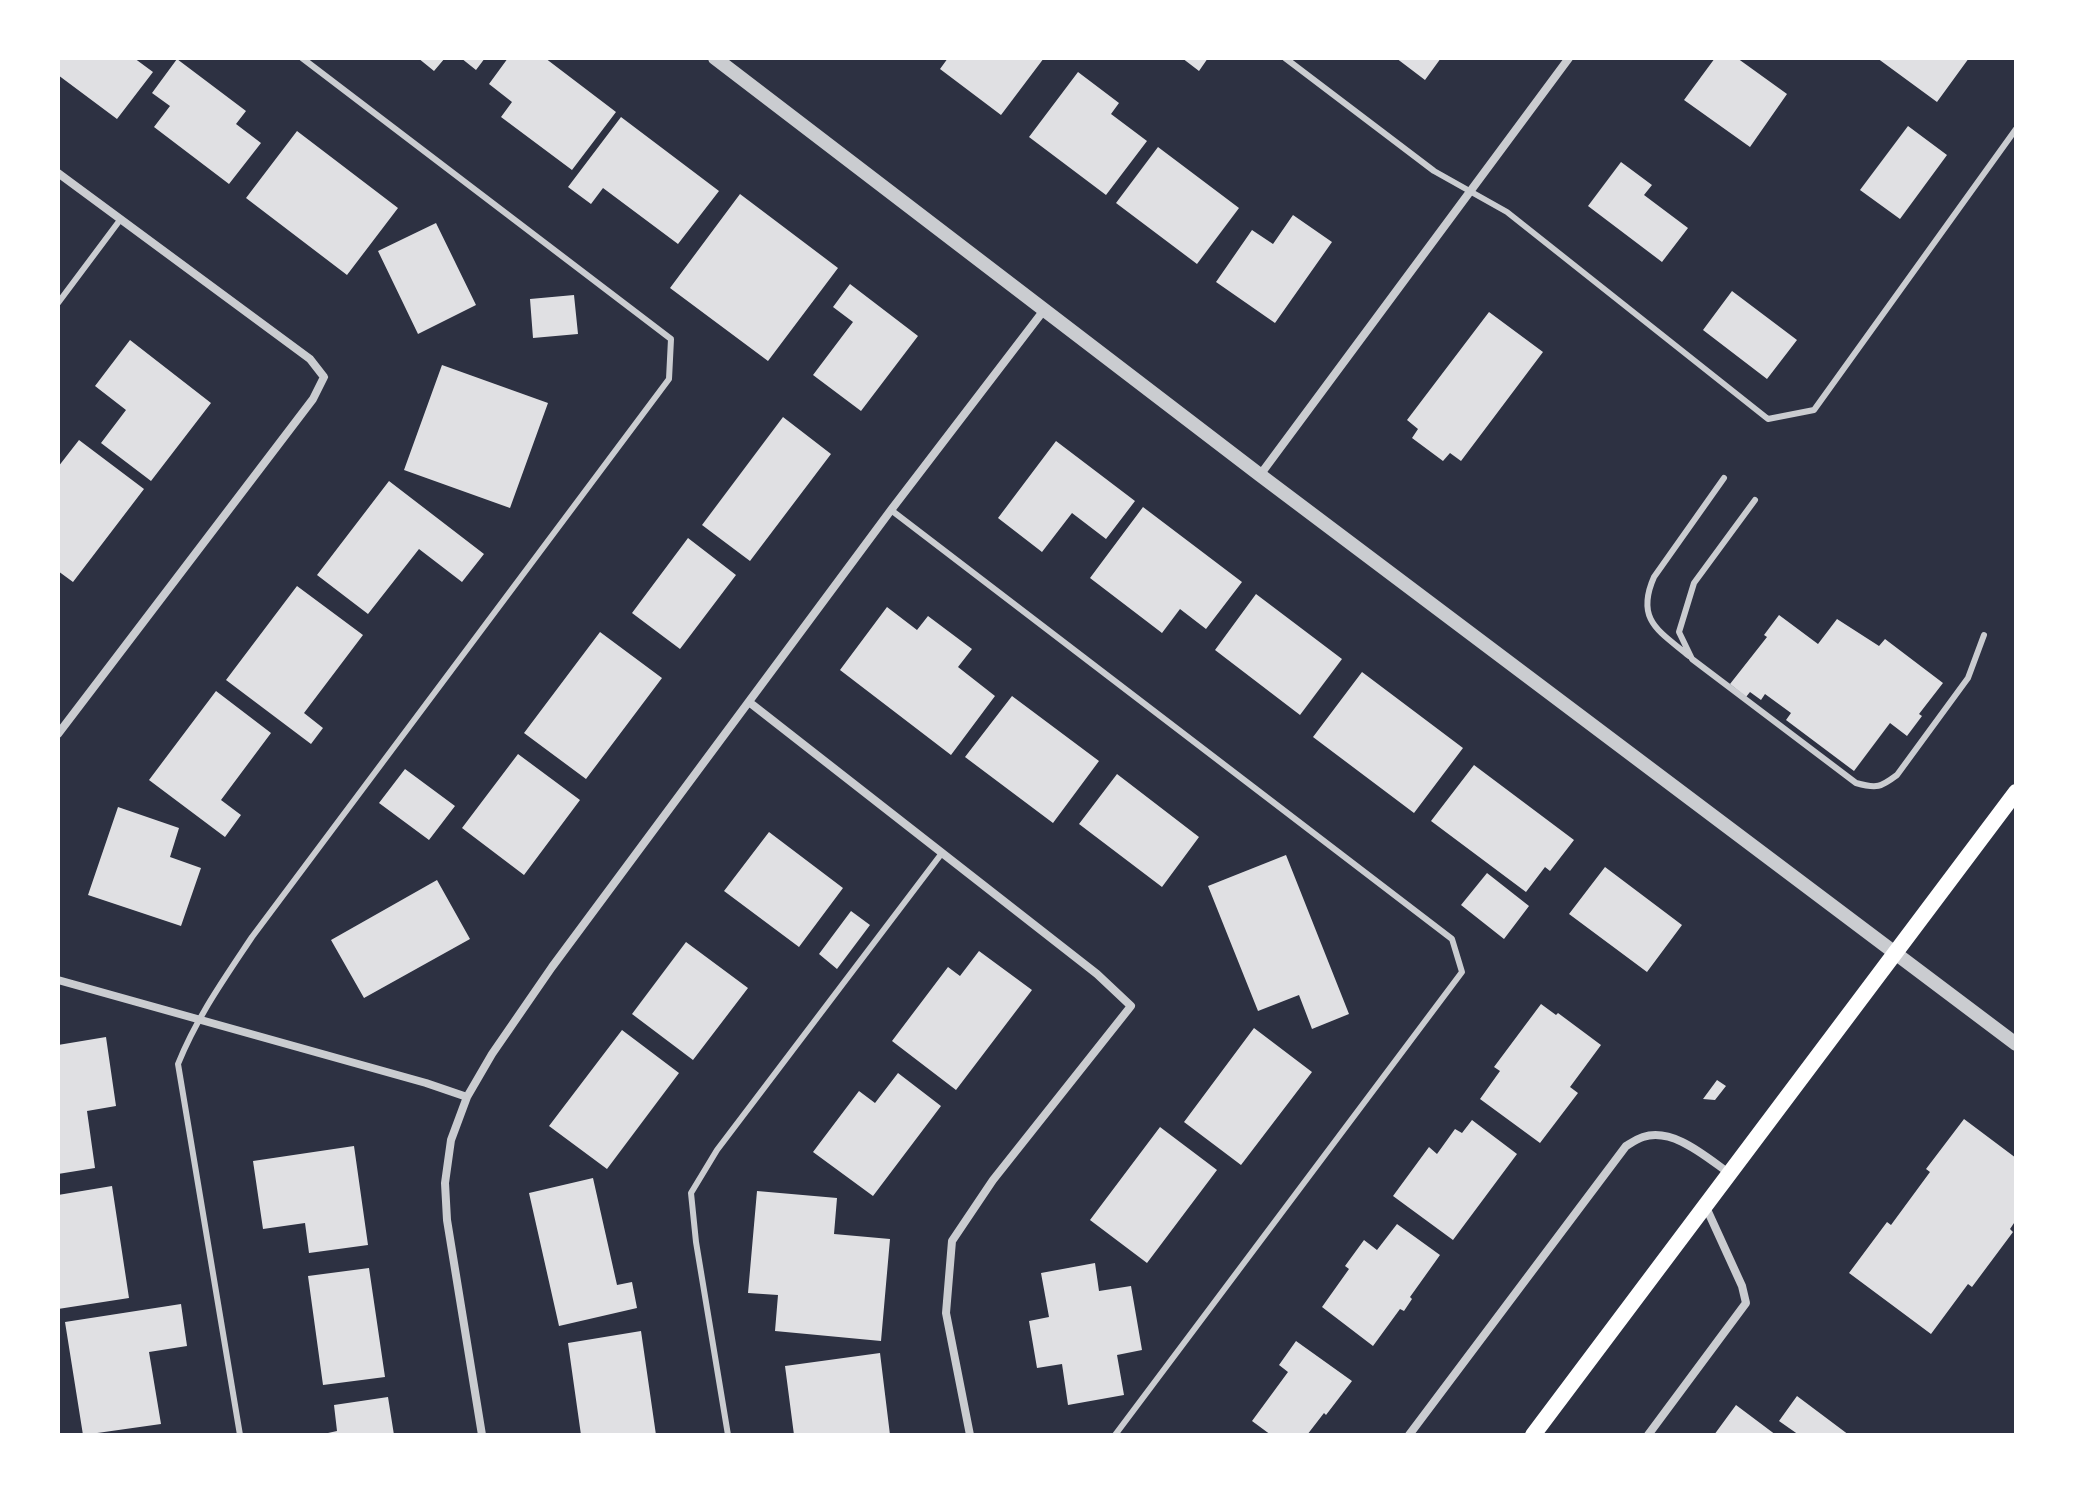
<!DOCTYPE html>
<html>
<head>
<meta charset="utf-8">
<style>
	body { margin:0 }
	#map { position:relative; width:2074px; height:1493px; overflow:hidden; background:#2d3142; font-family:"Roboto Serif",serif }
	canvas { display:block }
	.frame { position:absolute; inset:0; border:60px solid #fff; pointer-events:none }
</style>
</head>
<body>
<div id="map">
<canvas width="2074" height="1493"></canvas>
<div class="frame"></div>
</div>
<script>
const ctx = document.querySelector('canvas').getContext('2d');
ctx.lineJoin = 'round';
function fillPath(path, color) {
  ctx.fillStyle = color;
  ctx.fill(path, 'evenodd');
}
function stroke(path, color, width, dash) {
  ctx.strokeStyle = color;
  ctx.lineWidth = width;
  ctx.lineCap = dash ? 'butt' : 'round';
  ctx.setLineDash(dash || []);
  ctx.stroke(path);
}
fillPath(new Path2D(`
	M58 58H134L153 72 117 119 58 75Z
	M418 58H445L434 71Z
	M461 58H485L476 70Z
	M508 58H545L616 112 572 170 501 117 512 102 489 84Z
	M948 58H1044L1001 115 940 69Z
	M1182 58H1208L1199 71Z
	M1396 58H1441L1425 80Z
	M1715 58H1737L1787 94 1750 147 1684 100Z
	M1877 58H1969L1937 102Z
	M177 59 246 111 236 124 261 143 229 184 154 127 170 106 152 93Z
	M1078 72 1119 103 1111 114 1147 141 1106 195 1029 137Z
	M621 117 719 191 678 244 603 188 591 204 568 187Z
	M1908 126 1947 155 1900 219 1860 190Z
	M297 131 398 208 347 275 246 198Z
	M1158 147 1239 208 1197 264 1116 203Z
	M1621 162 1652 185 1644 195 1688 228 1662 262 1588 206Z
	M740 194 838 268 768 361 670 288Z
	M1293 215 1332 242 1275 323 1216 282 1252 230 1273 244Z
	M436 223 476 305 418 334 378 251Z
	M850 284 918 336 861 411 813 375 853 322 833 307Z
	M1732 291 1797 340 1767 379 1703 330Z
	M574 295 578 334 533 338 530 299Z
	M1489 312 1543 352 1461 461 1450 453 1443 461 1412 438 1418 429 1407 420Z
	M130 340 211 403 151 481 101 443 126 410 95 386Z
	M442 365 548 403 510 508 404 470Z
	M783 417 831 454 750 561 702 525Z
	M79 440 144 489 73 582 58 571V467Z
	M1056 441 1135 501 1106 539 1072 513 1042 552 998 518Z
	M389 481 484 554 462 582 419 549 368 614 317 575Z
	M1143 507 1242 582 1206 629 1180 609 1162 633 1090 578Z
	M688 538 736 575 680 649 632 613Z
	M297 586 363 635 304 713 323 728 311 744 226 680Z
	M1256 594 1342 659 1300 715 1215 650Z
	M887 607 917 630 928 616 972 649 958 667 995 696 951 755 840 670Z
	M1779 615 1818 644 1837 619 1879 646 1885 639 1943 683 1919 714 1922 716 1907 736 1890 723 1854 771 1786 720 1791 713 1765 694 1761 700 1750 692 1746 697 1730 684 1767 637 1764 635Z
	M600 632 662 678 586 779 524 733Z
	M1362 672 1463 748 1414 813 1313 737Z
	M216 691 271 733 221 800 241 815 225 837 149 780Z
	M1012 696 1099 761 1053 823 965 757Z
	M518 754 580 800 524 875 462 828Z
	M1474 765 1574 840 1550 871 1545 867 1526 892 1431 821Z
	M405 769 455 806 429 840 379 803Z
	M1117 774 1199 837 1162 887 1079 824Z
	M118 807 179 828 170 857 201 868 181 926 88 895Z
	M769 832 843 888 799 947 724 891Z
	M1286 855 1349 1014 1312 1029 1299 995 1258 1011 1208 886Z
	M1605 867 1682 925 1647 972 1569 914Z
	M1487 873 1529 906 1504 939 1461 905Z
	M437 880 470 939 364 998 331 940Z
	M851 911 870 925 837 969 819 954Z
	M686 942 748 988 693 1060 632 1014Z
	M979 951 1032 990 956 1090 892 1041 948 967 960 976Z
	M1541 1004 1556 1015 1558 1013 1601 1045 1570 1087 1578 1093 1540 1143 1480 1099 1500 1071 1494 1067Z
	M1254 1028 1312 1072 1241 1165 1184 1122Z
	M622 1030 679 1073 607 1169 549 1126Z
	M106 1037 116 1106 87 1111 95 1168 58 1174V1045Z
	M898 1073 941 1106 873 1196 813 1152 859 1091 875 1103Z
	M1717 1080 1726 1086 1715 1100 1703 1099Z
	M1964 1119 2016 1158V1220L2010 1229 2013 1232 1972 1287 1968 1284 1931 1334 1849 1273 1887 1222 1891 1225 1930 1172 1926 1169Z
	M1472 1120 1517 1154 1453 1240 1393 1196 1429 1147 1437 1154 1455 1129 1462 1133Z
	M1160 1127 1217 1170 1147 1263 1090 1220Z
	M354 1146 368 1245 309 1253 305 1223 263 1229 253 1161Z
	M593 1178 617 1285 632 1282 637 1308 559 1326 529 1193Z
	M112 1186 129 1298 58 1309V1195Z
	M757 1191 837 1198 834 1234 890 1239 881 1341 775 1331 778 1295 748 1293Z
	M1397 1224 1440 1255 1410 1297 1412 1299 1404 1311 1400 1309 1373 1346 1322 1307 1349 1269 1345 1266 1364 1240 1377 1250Z
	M1095 1263 1099 1291 1131 1286 1142 1350 1117 1355 1124 1395 1068 1405 1062 1364 1037 1368 1029 1321 1049 1317 1041 1273Z
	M369 1268 385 1377 323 1385 308 1276Z
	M181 1304 187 1346 149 1352 161 1424 83 1435 65 1322Z
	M641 1331 656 1435H581L568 1343Z
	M1296 1341 1352 1381 1326 1415 1324 1413 1307 1435H1271L1252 1421 1288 1372 1279 1365Z
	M880 1353 890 1435H794L785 1366Z
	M1797 1396 1849 1435H1799L1779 1421Z
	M388 1397 394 1435H319L337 1431 334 1405Z
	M1736 1405 1776 1435H1714Z`), '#e0e0e3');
stroke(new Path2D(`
	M1285 58 1434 171 1507 212 1768 419 1814 410 2016 129
	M58 303 120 220
	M1755 500 1694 583 1679 632 1692 659 1856 783C1877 789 1881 787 1897 775L1968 678 1984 635
	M891 510 1452 939 1462 972 1115 1435
	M1689 656C1659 631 1635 620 1654 577L1724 478
	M240 1435 178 1064C197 1017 224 979 252 937L669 379 671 339 302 58
	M728 1435 696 1242 691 1193 717 1150 942 853`), '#caccd0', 6);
stroke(new Path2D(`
	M58 173 310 359 324 377 313 399 58 734
	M1260 475 1569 58
	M749 702 1097 974 1131 1006 993 1180 952 1241 946 1313 970 1435
	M58 980 426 1083 467 1097
	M482 1435 447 1220 445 1183 451 1140 467 1097 492 1054 552 967 891 510 1044 310
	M1409 1435 1626 1146C1631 1143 1637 1139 1643 1137 1673 1127 1706 1157 1729 1173
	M1648 1435 1746 1303 1742 1286 1705 1205`), '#caccd0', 8);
stroke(new Path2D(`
	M715 58 1260 475 2016 1044`), '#caccd0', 14);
stroke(new Path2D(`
	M1533 1435 2016 792`), '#fff', 16);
</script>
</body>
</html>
